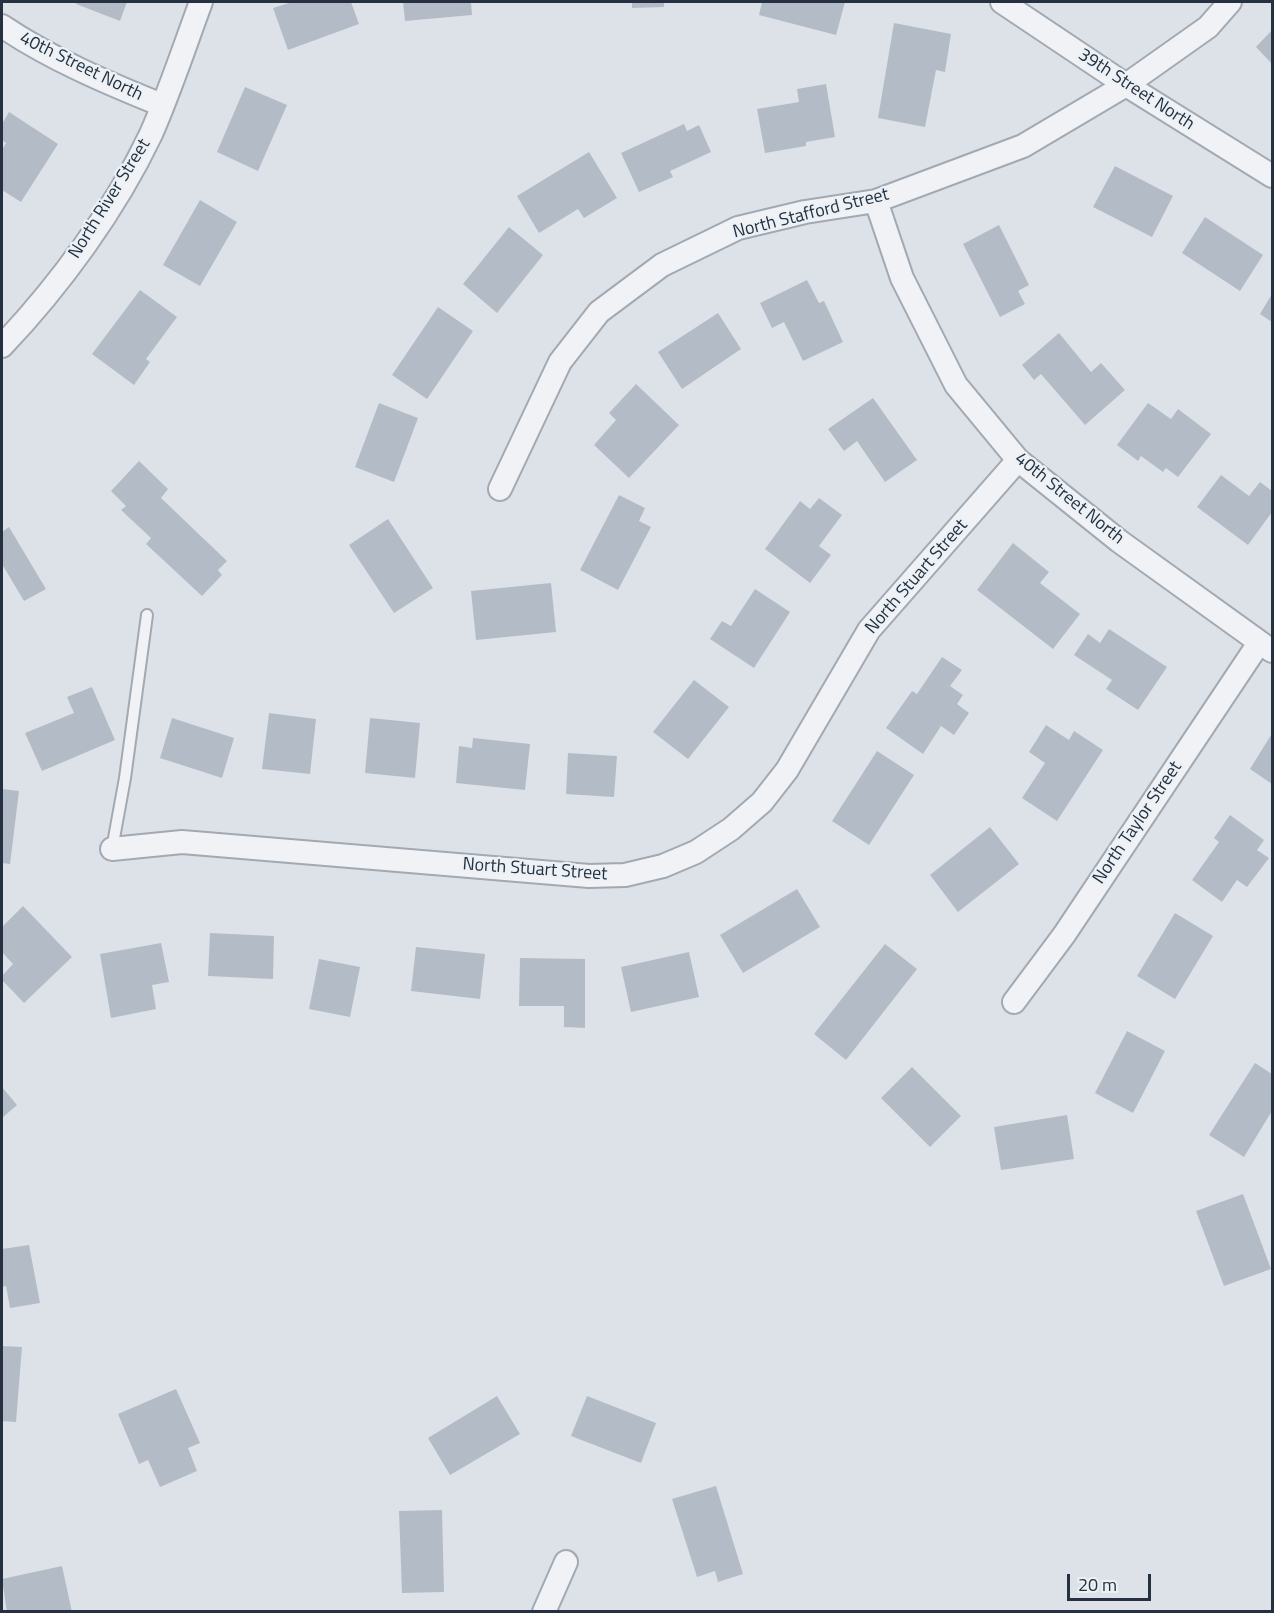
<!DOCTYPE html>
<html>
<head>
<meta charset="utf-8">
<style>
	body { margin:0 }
	#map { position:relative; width:1274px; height:1613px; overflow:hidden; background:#dde2e8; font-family:"Titillium Web",sans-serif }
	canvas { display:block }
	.frame { position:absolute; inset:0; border:3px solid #253140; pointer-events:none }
	.scale { position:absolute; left:1067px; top:1574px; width:84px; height:27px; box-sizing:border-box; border:3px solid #253140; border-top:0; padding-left:8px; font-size:18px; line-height:21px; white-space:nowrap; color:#253140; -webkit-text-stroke:4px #ecf1f6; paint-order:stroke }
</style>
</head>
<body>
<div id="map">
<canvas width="1274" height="1613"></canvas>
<div class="frame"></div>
<div class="scale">20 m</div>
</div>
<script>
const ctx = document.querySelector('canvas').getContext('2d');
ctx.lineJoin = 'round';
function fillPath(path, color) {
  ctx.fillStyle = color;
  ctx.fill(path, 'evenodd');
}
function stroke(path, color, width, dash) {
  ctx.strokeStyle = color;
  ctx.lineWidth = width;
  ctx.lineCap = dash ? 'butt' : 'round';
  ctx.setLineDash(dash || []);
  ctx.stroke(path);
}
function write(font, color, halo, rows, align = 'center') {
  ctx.font = font + ' "Titillium Web",sans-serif';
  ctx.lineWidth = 4.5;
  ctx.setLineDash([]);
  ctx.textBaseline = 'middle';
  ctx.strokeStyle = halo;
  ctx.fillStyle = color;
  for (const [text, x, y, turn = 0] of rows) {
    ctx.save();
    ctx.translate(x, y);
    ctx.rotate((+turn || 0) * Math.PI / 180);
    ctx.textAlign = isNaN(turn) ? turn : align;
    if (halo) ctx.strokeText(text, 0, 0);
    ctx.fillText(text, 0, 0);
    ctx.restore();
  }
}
fillPath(new Path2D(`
	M77 2H127L120 21 76 4Z
	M292 2H351L359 24 288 50 273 8Z
	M403 2H471L472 15 405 21Z
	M632 2H664V7L632 8Z
	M762 2H845L836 35 759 15Z
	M894 23 951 34 945 72 936 70 925 127 878 118Z
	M1272 30V64L1256 47Z
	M826 84 835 137 806 142V146L765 153 757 109 799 102 797 89Z
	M245 87 287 105 258 171 217 152Z
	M9 112 58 144 21 202 2 190V150L6 143 2 140V124Z
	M684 124 687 131 699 125 711 152 670 171 673 177 639 192 621 153Z
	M589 152 617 198 584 218 578 209 539 233 517 196Z
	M1115 166 1173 196 1152 237 1093 207Z
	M200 200 237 222 200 286 163 265Z
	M1205 217 1263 255 1240 291 1182 253Z
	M999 225 1029 285 1018 291 1025 304 1000 317 963 244Z
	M509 227 543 255 497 313 463 284Z
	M807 280 819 303 824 301 843 342 803 361 784 322 772 328 760 303Z
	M140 290 177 317 146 359 150 362 134 385 92 354Z
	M1272 294V322L1260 314Z
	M438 307 473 331 427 399 392 375Z
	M718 313 741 349 682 389 658 352Z
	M1059 333 1091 372 1101 363 1125 390 1085 425 1041 374 1034 380 1022 365Z
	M636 384 679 425 629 478 594 445 616 420 609 413Z
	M873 398 917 460 885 482 857 441 844 451 828 429Z
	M379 403 418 418 394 482 355 467Z
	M1148 403 1171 419 1178 409 1211 434 1178 477 1166 468 1163 472 1141 456 1138 461 1117 445Z
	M139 461 168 489 161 498 227 561 218 570 222 575 202 596 146 544 151 538 121 510 126 506 111 491Z
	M1221 475 1249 496 1260 482 1272 491V512L1248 545 1197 507Z
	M619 495 645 508 639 521 651 527 618 590 580 570Z
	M819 498 842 515 819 546 831 555 810 583 765 549 800 501 810 509Z
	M388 519 433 588 394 613 349 545Z
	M9 527 46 589 24 601 2 564V532Z
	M1013 543 1049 572 1040 583 1080 614 1053 649 977 590Z
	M551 583 556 632 476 640 471 591Z
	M755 589 790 612 754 668 710 639 722 621 731 626Z
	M1109 629 1167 667 1138 710 1106 689 1112 680 1074 655 1088 634 1100 643Z
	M942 657 962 670 950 686 963 695 957 704 969 713 954 735 941 726 923 754 886 728 912 691 917 694Z
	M694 680 729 707 688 759 653 732Z
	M92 687 115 740 42 771 25 733 74 713 67 697Z
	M269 713 316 719 310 774 262 769Z
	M172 718 234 738 222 778 160 758Z
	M370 718 420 723 415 778 365 773Z
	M1046 725 1069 740 1074 731 1103 750 1057 821 1022 798 1045 763 1029 752Z
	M1271 735 1272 736V784L1250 769Z
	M473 738 530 744 525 790 456 783 459 746 472 748Z
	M877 751 914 775 869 845 832 821Z
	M568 753 617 756 614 797 566 794Z
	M2 789 19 791 10 864 2 863Z
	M1230 815 1264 840 1257 850 1269 858 1247 887 1237 880 1222 902 1192 880 1219 842 1214 838Z
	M990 827 1019 864 958 912 930 875Z
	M797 889 820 927 743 973 720 935Z
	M23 906 72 957 24 1003 2 980V976L13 964 2 952V927Z
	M1175 913 1213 936 1175 999 1137 976Z
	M210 933 274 936 273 979 208 976Z
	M161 943 169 982 152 985 156 1009 111 1018 100 954Z
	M885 944 917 969 846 1060 814 1034Z
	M416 947 485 954 480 999 411 991Z
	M689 952 699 997 631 1012 621 967Z
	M520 958 585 959V1028L564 1027V1006H519Z
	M319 959 360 967 350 1017 309 1009Z
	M1127 1031 1165 1051 1133 1113 1095 1093Z
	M1255 1063 1272 1074V1111L1244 1157 1209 1135Z
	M912 1067 961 1116 930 1147 881 1098Z
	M2 1087 17 1105 2 1118Z
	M1067 1115 1074 1159 1001 1170 994 1127Z
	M1243 1194 1271 1269 1224 1286 1196 1211Z
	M29 1245 40 1303 10 1308 6 1286 2 1287V1249Z
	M2 1346 22 1347 16 1422 2 1421Z
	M176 1389 200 1443 188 1448 197 1471 160 1487 148 1460 139 1464 118 1414Z
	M497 1396 520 1434 450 1475 428 1438Z
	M587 1396 656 1423 641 1463 571 1436Z
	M716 1486 743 1574 718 1582 715 1571 697 1577 672 1499Z
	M442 1510 444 1592 402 1593 399 1511Z
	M62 1566 72 1612H7L2 1579Z`), '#b3bcc6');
const lane = new Path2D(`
	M112 849 125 778 147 615`);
const street = new Path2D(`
	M1002 2 1126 85 1272 176
	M2 26C51 59 107 83 162 105
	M876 201 902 278 956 385 1018 460 1119 541 1272 651
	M2 346C59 286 115 210 151 134 170 91 185 45 201 2
	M500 489 560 362 599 312 662 265 738 228 805 212 876 201 1023 146 1126 85 1208 27 1230 2
	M112 849 182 842 589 876 625 875 663 866 696 852 731 829 762 802 787 770 869 630 1018 460
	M1014 1002 1064 935 1259 643
	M544 1612 566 1562`);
stroke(lane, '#a2a9b2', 14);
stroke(street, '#a2a9b2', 26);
stroke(lane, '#f0f2f6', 10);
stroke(street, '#f0f2f6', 22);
write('18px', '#253140', '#ecf1f6', [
	["40th Street North",81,67,26],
	["39th Street North",1136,90,33],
	["North River Street",110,199,-58],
	["North Stafford Street",811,214,-14],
	["40th Street North",1069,499,39],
	["North Stuart Street",917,577,-49],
	["North Taylor Street",1138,823,-56],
	["North Stuart Street",535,870,4]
]);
</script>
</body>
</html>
